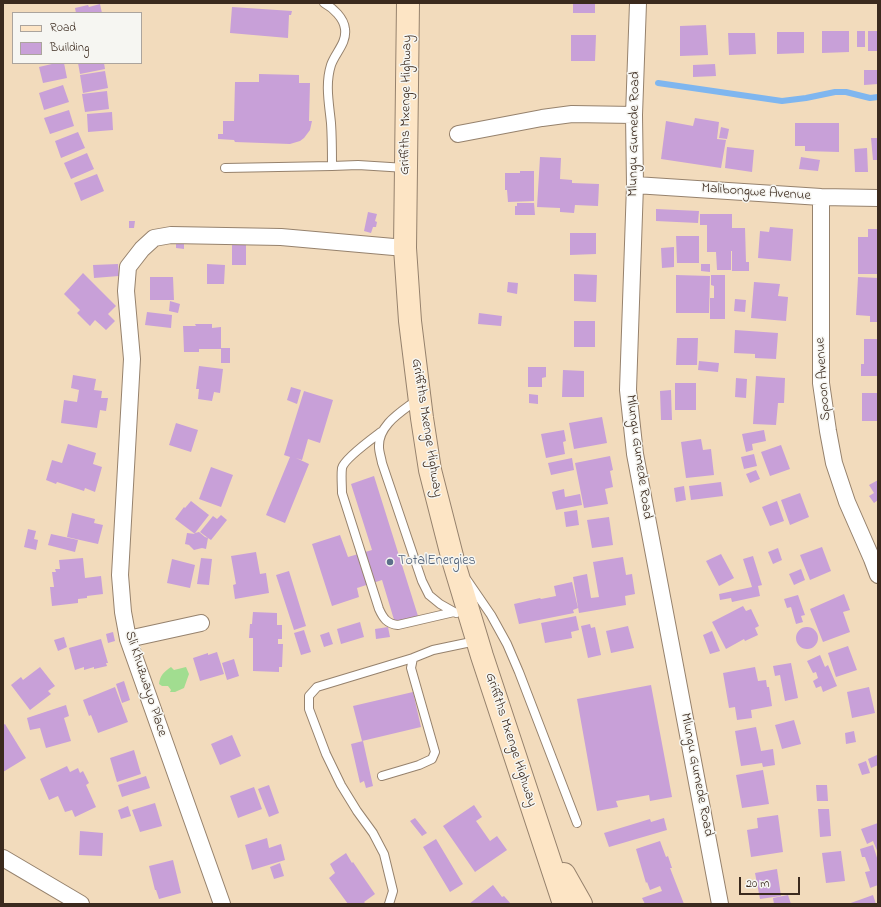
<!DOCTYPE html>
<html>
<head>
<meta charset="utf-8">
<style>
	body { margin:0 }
	#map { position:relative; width:881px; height:907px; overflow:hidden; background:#f2dbbc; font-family:"Indie Flower",sans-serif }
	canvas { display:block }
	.frame { position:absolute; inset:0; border:4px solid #3b2a1e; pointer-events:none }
	.legend { position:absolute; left:12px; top:12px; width:130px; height:52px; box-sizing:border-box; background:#f6f6f2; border:1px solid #aba49d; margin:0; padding:5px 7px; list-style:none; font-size:12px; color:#3b2a1e }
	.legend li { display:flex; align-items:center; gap:8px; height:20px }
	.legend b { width:20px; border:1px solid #aba49d }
	.scale { position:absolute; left:739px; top:877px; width:61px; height:18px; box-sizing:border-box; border:2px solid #3b2a1e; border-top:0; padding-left:5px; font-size:12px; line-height:14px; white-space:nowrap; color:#3b2a1e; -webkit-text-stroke:3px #f6f6f2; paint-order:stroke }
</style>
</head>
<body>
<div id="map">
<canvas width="881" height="907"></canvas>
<div class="frame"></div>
<ul class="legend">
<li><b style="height:5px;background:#fde5c5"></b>Road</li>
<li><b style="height:11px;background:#c8a0d8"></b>Building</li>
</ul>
<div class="scale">20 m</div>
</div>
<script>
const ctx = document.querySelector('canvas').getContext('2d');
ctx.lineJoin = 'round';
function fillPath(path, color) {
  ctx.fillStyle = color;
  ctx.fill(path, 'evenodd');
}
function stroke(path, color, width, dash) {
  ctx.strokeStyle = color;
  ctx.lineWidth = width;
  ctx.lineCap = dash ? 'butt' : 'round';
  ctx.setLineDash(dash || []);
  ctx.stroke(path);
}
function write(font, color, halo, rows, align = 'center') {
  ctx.font = font + ' "Indie Flower",sans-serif';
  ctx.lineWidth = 3;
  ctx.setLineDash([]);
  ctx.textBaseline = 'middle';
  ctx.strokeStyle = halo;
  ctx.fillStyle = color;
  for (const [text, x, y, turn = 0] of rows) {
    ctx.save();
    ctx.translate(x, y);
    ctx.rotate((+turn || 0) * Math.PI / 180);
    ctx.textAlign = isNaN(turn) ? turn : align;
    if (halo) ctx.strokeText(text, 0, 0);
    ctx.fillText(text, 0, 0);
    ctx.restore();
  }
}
fillPath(new Path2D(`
	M171 667 174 670 186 667 189 674 184 688 175 692H170L171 690 168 686H162L159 684C160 675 164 672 171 667Z`), '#a1dd90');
stroke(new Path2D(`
	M658 83 782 101 806 98 835 92H846L870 98 878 97`), '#7fb6ef', 6);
fillPath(new Path2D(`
	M573 3H595V13H573Z
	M100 4 102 13H76L75 8 88 5 89 7Z
	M232 7 292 11 291 15H289L288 38 230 33Z
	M706 25 708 55 680 56V26Z
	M822 31H849V52L822 53Z
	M857 31H865V47H857Z
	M868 31H878V51H868Z
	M777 32H804V53L777 54Z
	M728 33H755L756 54 729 55Z
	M571 35H596L595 61H571Z
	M56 63H64L67 78 43 83 39 67Z
	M78 63H104L105 69 80 74Z
	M715 64 716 76 693 77V65Z
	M864 70H878V84L864 85Z
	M105 71 108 88 83 93 80 75Z
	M259 74 299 75V83H310L309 121H312L310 130 304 138 300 141 290 144 235 142 234 140 218 139V134H223V121H234L235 82H259Z
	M63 85 69 102 44 110 39 93Z
	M107 91 109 109 85 112 82 94Z
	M69 110 74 126 50 134 44 118Z
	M112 112 113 130 88 132 87 114Z
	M695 118 719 122 717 139 726 140 721 168 661 159 666 121 693 126Z
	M795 123H839V152L805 151V146H795Z
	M721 127 729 129 727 139 719 138Z
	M78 132 85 148 61 158 55 141Z
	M871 138H878V160H873Z
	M727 147 754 150 752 172 725 168Z
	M867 148 868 172H855L854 149Z
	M87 153 94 169 71 179 64 163Z
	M540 157 561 158 560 179 572 180V183L599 184 598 206 575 205 574 213 560 212V208L537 207Z
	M801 157 820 160 818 171 799 169Z
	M520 171H534V201L508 202 507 190H505V173H520Z
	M97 174 104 191 81 201 74 183Z
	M517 203H534L535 215H515V206H517Z
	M656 209 699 211 698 223 656 221Z
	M368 212 377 214 375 221 377 222 376 227H373L371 233 364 231Z
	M700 214H732V228H745L746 262H749V271H732V251H731V270H717L716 252H707V225H700Z
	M129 221H135L134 228H129Z
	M770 227 793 229 791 261 758 258 760 231 769 232Z
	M868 229H878V274H858V237H868Z
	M570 233H596V254L570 255Z
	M676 236H699V263H677Z
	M176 242H184V249L176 248Z
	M232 244 246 245V265H232Z
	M674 247V267L662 268 661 248Z
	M118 264 119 276 94 278 93 265Z
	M207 264 225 265 224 284H207Z
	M701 264H710V272L701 271Z
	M83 273 116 306 108 314 115 321 106 330 95 320 90 326 77 313 80 310 64 294Z
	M574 274 597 275 596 302 574 301Z
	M676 275 710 276 709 313H676Z
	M711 275H725V319H710V298H714V286L711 285Z
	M150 277H173L174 300H150Z
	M858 277 878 278V322H870V316L856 315Z
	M508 282 518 283 517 294 507 292Z
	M754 282 780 284 778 296 788 297 786 321 751 318Z
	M735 299 746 300 745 312 734 311Z
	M170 301 180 304 178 313 169 311Z
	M147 312 172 315 171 328 145 325Z
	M479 313 502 316 501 326 478 324Z
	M574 321H595V347H574Z
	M195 324H212V328L221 327V349H199V352H184L183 326H196Z
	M735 330 778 333 776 359 755 358V354L734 353Z
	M677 338H698L697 365H676Z
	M864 339H878V376H861V364H864Z
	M221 348H230V363H221Z
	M699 361 719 363 718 372 698 370Z
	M199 366 223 369 220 393 214 392 212 401 198 399 199 389H196Z
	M528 367H546V377L542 378V387H528Z
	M563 370 584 371V397H562Z
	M73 375 96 379 94 390 102 391 101 398H108L106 411 100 410 97 428 61 423 64 400 77 402 79 390 71 388Z
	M756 376 785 378 784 403H778L776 425 753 424Z
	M736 378 747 379 746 398 735 397Z
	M675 383H696V410H675Z
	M291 387 301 390 297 404 287 400Z
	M671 390 672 420H661L660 391Z
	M304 391 333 400 320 443 308 439 302 460 296 458 309 464 285 523 266 515 290 457 284 455Z
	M862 393H878V421H862Z
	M529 394 538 395V404L529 403Z
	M602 417 607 443 574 449 569 423Z
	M176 423 198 430 191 452 169 445Z
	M564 430 566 441 563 442 565 454 546 458 541 434Z
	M764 430 766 441 752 444 753 450 746 452 742 434Z
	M701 439 703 450 711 449 714 475 686 478 681 442Z
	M68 444 96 453 93 464 102 467 95 492 85 488 84 491 57 482 56 484 46 480 52 460 62 463Z
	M781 445 790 469 770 476 761 452Z
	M754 454 757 466 744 469 741 457Z
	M610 456 613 470 610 471 613 487 605 489 608 504 584 508 575 463Z
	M572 458 574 470 551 475 548 463Z
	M211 467 233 475 221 507 199 499Z
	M756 470 760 479 750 483 746 474Z
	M374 476 418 616 395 623 382 580 357 588 359 597 332 606 312 544 340 535 348 557 372 550 351 484Z
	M878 480V500L874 503 869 496 874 493 869 485Z
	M721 482 723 496 691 500 689 486Z
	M684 486 686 500 676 502 674 488Z
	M564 489 565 497 580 494 582 505 556 510 552 492Z
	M800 493 809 517 790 525 781 500Z
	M191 501 209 515 195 533 199 532 205 537 208 538 200 532 213 516 217 519 221 515 227 520 211 540 208 538 206 549 202 548 194 550 189 545 185 544 187 533 195 534 175 519 184 507 185 508Z
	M777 501 784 521 770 526 762 507Z
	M577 510 579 525 566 527 564 512Z
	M72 513 95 519 94 523 103 525 98 544 67 537Z
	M609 517 613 545 592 548 587 520Z
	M28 529 36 531 34 539 38 540 36 550 24 547Z
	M51 534 78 540 75 552 48 545Z
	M822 547 831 571 810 580 800 555Z
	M778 548 782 560 773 564 768 552Z
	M256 552 260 574 266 573 269 593 235 599 233 585 236 584 231 556Z
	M721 554 734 578 719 586 706 561Z
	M753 556 762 585 758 586 760 596 732 602 731 598 720 600 719 594 752 587 743 559Z
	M623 557 626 575 632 574 635 594 625 596 626 605 579 613 573 577 587 574 591 598 599 597 593 562Z
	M83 558 85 578 101 576 103 594 87 596V598L78 599V603L52 606 50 587H54L52 572H56L55 569H60L59 560Z
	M201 558 212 559 209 585 197 584Z
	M172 559 195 565 190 588 167 583Z
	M801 569 805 580 794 585 789 574Z
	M289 571 306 626 294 630 276 575Z
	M572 582 578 608 573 610 574 613 519 624 514 604 540 598 541 599 556 596 554 586Z
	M844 594 850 610 843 612 850 632 823 642 810 609Z
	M798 595 805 615 801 616 803 622 796 624 791 607 787 608 784 599Z
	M743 606 746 611 751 609 759 626 755 628 758 635 745 641 744 639 726 649 712 622Z
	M253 612 277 613V625H282V639H278V644H283L282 667H279V672L253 671V638H249L250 624H252Z
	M576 616 579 630 571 632 572 638 545 643 541 623Z
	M360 622 364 637 341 644 337 629Z
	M590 624 591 628 595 627 601 655 588 658 581 626Z
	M628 626 634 648 611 653 606 631Z
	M796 638a11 11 0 1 1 22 0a11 11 0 1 1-22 0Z
	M388 627 390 637 376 639 375 629Z
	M304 630 311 652 301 655 294 633Z
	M712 631 720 651 710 654 703 635Z
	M113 632 115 641 108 643 106 634Z
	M329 632 333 644 324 647 320 635Z
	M64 637 67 647 58 651 54 640Z
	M101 639 108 663H106L107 666 94 669V667L84 670V667L75 670 69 648Z
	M848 646 857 670 836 677 828 653Z
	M217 652 224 674 200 681 193 658 208 653V655Z
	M820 655 825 667 828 665 837 686 823 692 821 686 816 688 813 681 818 678 816 672 813 673 807 661Z
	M234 659 239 676 227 680 222 663Z
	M791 663 798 698 785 701 780 675 775 676 773 666Z
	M40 667 55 686 48 691 51 694 30 710 11 685 21 677 23 680Z
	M755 667 758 681 766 680 767 687H769L772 706 751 710 752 718 737 720 735 707 729 708 723 673Z
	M124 681 130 700 122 703 116 684Z
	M651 685 672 797 650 801 649 795 616 801 618 807 597 811 577 699Z
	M115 687 128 722 98 733 91 715 89 716 83 700Z
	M869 687 875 713 852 718 847 692Z
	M413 692 421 727 362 741 353 706Z
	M66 705 69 716 64 718 71 741 46 748 40 728 30 730 27 718Z
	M794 720 801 744 782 749 775 725Z
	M5 724 26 758 3 772V725Z
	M756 727 761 751 773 749 775 765 763 767 762 763 741 766 735 731Z
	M854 731 856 742 846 744 845 733Z
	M232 735 241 756 220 765 211 744Z
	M363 741 373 786 366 788 364 781 360 783 351 744Z
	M134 750 141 774 117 782 110 758Z
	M877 755 878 765 871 768 868 759Z
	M866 761 870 773 862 775 858 764Z
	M67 766 70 772 78 768 80 773 83 771 89 783 86 785 96 807 75 817 72 810 65 812 58 796 49 800 40 779Z
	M763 770 769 804 742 808 736 775Z
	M146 776 150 788 122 797 118 785Z
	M269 785 279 813 269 817 258 789Z
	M816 785H827L828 801H817Z
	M254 787 262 809 238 818 230 796Z
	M155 803 162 826 140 832 132 810Z
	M474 805 482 817 476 821 490 841 497 836 507 850 475 872 443 826Z
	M128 806 131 816 121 819 118 810Z
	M818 809H829L831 836 820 837Z
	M778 815 783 852 751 857 747 830 758 828 757 818Z
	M415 818 427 833 422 836 410 821Z
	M664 818 667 830 609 847 604 833 650 819 651 822Z
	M878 823V853L873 841 867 844 861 829Z
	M80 831 103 833 102 856 79 855Z
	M267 838 269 848 281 844 285 860 252 870 245 845Z
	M436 839 463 884 450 892 423 847Z
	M660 841 666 857 668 856 672 868H670L684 904H645L642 898 662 891 660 886 650 890 647 882 646 883 636 849Z
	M873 845 878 861V885L870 888 865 872 870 871 865 857H862L860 849Z
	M841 851 845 881 826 883 822 853Z
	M346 853 352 863 353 862 375 894 364 902 366 904H348L329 878 335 873 330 864Z
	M173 860 181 893 159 899 156 890H155L149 866Z
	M280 863 284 876 274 879 270 867Z
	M777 869 781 896 760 899 755 873Z
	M493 885 502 897 504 896 511 904H469Z
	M788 895 791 904H774L773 898Z
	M873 895 876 904H848Z`), '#c8a0d8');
const lane = new Path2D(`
	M324 3C333 8 344 18 345 29 347 43 335 53 331 65 325 84 329 103 331 123 332 137 332 151 332 166L358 165 406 168
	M225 168 332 166
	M418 399C403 411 378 424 379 447 379 452 381 457 382 463L422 581 429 595 440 604 456 613
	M381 432C373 438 344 459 342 468 341 476 342 485 342 493L379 609C383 618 387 624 398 625L454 612
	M467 580 491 615 507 644 519 672 577 823
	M382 776 419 765 432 759 435 752 411 668 413 658 433 650 476 641
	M389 904 393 891 384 854 373 833 357 811 341 785 326 754 309 709V696L317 687 413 658`);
const street = new Path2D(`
	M638 3 634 115 635 185 628 390 635 454 720 904
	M458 134 542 118 572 114 634 115
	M635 185 821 197 878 198
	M821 197V383L828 431 834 463 847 502 872 559 878 575
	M128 639 201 623
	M3 858 81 904
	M222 904 128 639 123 612 120 575 132 359 126 291 128 267 142 249 154 238 171 235 281 237 405 248`);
const secondary = new Path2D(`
	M408 3 405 248 410 321 422 418 430 470 453 560 482 656 564 904
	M564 874 581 904`);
stroke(lane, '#96826d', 10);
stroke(street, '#96826d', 18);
stroke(secondary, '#96826d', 24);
stroke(lane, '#fff', 8);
stroke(street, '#fff', 16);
stroke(secondary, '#fde5c5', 22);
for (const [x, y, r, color] of [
	[390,562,4,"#5c6f8a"]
]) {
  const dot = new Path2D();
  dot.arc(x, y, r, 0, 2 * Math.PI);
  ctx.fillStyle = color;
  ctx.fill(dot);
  stroke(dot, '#f6f6f2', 1.5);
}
write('14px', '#3b2a1e', '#f6f6f2', [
	["Griffiths Mxenge Highway",407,105,-89],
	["Mlungu Gumede Road",635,134,-89],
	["Malibongwe Avenue",756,193,4],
	["Spoon Avenue",824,379,-94],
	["Griffiths Mxenge Highway",426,428,81],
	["Mlungu Gumede Road",638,457,82],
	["Sli Khuzwayo Place",145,684,72],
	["Griffiths Mxenge Highway",510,740,72],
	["Mlungu Gumede Road",696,775,79]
]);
write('14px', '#4e5e75', '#f6f6f2', [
	["TotalEnergies",398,562]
], 'left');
</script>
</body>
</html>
